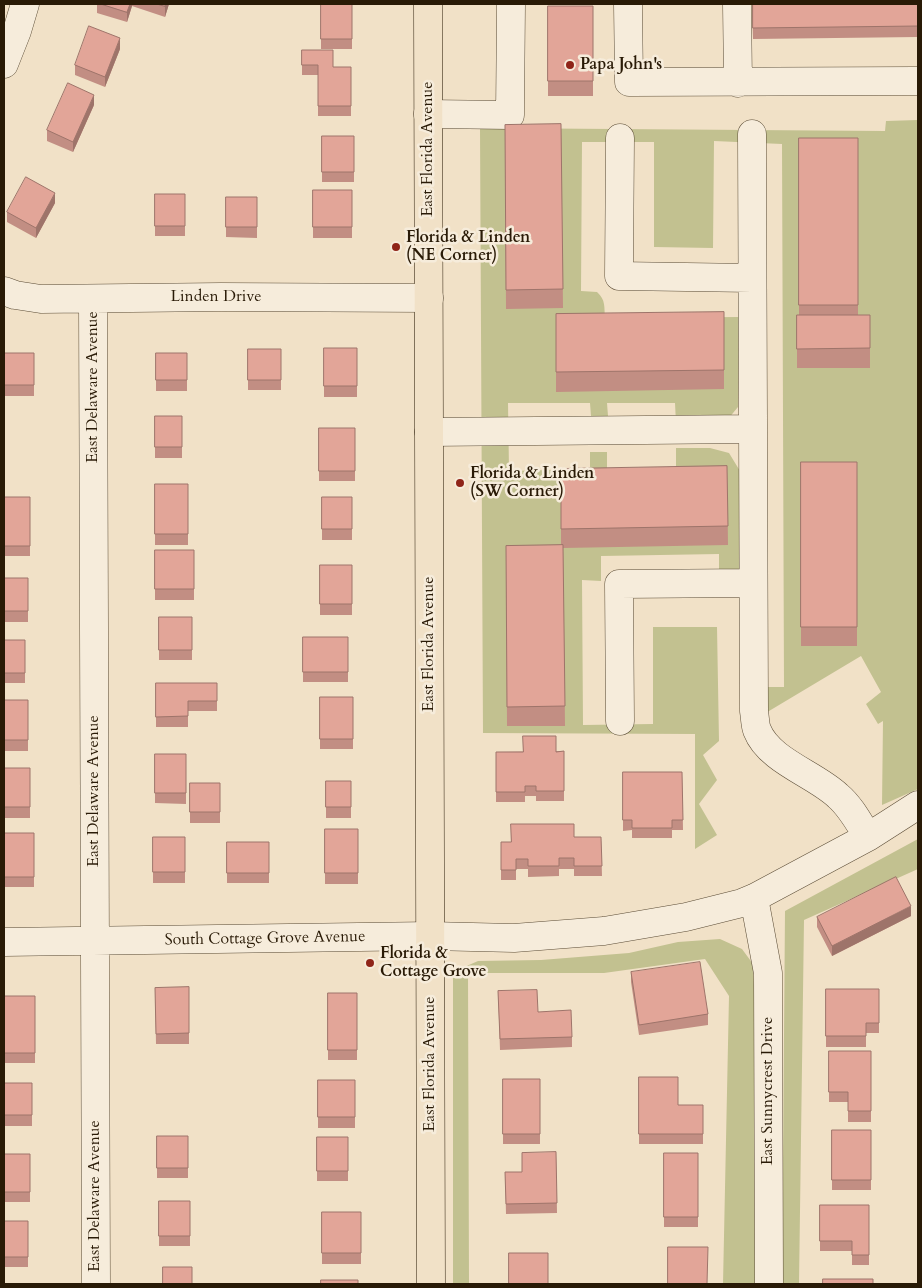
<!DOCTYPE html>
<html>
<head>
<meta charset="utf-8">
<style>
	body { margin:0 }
	#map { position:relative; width:922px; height:1288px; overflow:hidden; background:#f1e1c7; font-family:Cardo,serif }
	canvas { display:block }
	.frame { position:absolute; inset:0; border:5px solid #291a06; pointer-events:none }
</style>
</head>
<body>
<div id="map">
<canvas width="922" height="1288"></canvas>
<div class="frame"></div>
</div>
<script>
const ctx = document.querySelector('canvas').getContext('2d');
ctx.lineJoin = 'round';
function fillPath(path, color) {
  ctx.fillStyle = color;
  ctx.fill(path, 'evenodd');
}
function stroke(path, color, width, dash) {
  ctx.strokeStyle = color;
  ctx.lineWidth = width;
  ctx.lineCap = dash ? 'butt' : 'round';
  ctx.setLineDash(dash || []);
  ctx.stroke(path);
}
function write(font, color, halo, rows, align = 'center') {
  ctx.font = font + ' Cardo,serif';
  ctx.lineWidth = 5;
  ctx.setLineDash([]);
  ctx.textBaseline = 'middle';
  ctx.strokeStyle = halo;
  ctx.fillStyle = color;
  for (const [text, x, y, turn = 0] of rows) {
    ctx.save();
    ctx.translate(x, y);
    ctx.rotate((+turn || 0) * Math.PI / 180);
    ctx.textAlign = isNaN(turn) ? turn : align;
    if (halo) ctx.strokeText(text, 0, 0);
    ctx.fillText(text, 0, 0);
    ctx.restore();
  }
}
fillPath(new Path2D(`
	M918 120V789L882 805 883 721 878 724 866 704 881 692 861 656 764 714V687H784L782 144 714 141 713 248 654 247V142H582L581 291 597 292C606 300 604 307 605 318L739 317 738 407 728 419 676 423 675 403H607L608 416H591L590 403H508L509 471 590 469V452H607V471H676V448H710L729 453 740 471V576H719V554L601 556V581L582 580 583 725 653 724V627H717L719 741 703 755 717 780 699 804 717 835 695 849V734L483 733 480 128 885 131 886 121Z
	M918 839V869L804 920 799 1284H782L785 911Z
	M720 939 742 949 753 964 755 1006 756 1284H723L729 996 705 959 604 973H468L469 1284H453V972L478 961 541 960 629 953 678 942Z`), '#c2c190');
const minor = new Path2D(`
	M628 4 629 82 918 81
	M737 4 738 83
	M4 64 17 31 25 4
	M428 114 510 115 511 4
	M752 134 754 711C755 717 755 725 757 730 769 761 815 774 838 796 851 807 859 823 868 837
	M620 138 619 276 752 278
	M4 291 15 295 41 299 221 297 429 298
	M93 299 96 1284
	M429 432 752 429
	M620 721 619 584 753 583
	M754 898 768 973 769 1284
	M4 942 430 936 514 938 604 931 686 917 742 903 754 898 868 837 918 805`);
const major = new Path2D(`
	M428 4 431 1284`);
stroke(minor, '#5b4c36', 29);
stroke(major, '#291a06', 29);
stroke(minor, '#f6ecdb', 28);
stroke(major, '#f1e1c7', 28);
fillPath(new Path2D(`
	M97 4H169L165 17 132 6 127 22 97 13Z
	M321 4H352V49H321Z
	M752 4H918V37L753 39Z
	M548 6H593V96H548Z
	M120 49 105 87 75 75V65Z
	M302 50 333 67H351V116H318V75H302Z
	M94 105 73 152 47 141V130Z
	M561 124 563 308 506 309 505 125Z
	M322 136H354V182H322Z
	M799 138H858V315H870V368H797V315H799Z
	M313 190H352V238H313Z
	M155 194H185V236H155Z
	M226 197H257V238L226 237Z
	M55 203 36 238 7 222V212Z
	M724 312V389L556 392V314Z
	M324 348H357V397H324Z
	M248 349H281V390H248Z
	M4 353H34V396H4Z
	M156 353H187V391H156Z
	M155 416H182V458H155Z
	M319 428H355V481H319Z
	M801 462H857V646H801Z
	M727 466 728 545 563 548 565 726H507L506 546 561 545V469Z
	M155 484H188V545H155Z
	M4 497H30V556H4Z
	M322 497H352V540H322Z
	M155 550H194V600H155Z
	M320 565H352V615H320Z
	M4 578H28V622H4Z
	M159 617H192V660H159Z
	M303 637H348V682H303Z
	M4 640H25V683H4Z
	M156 683H217V711H188V727H156Z
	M320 697H353V749H320Z
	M4 700H28V751H4Z
	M564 751V801H536V796H525V802H496V752Z
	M155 754H186V804L155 803Z
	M4 768H30V818H4Z
	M623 772H682L683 830H672V838H632V830L623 831Z
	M326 781H351V818H326Z
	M190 783H220V823H190Z
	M325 829H358V884H325Z
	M4 833H34V887H4Z
	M153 837H185V883H153Z
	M574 837H601L602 876H574V869H559V876L528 877V869H516V880H501V842H511Z
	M227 842H269V883H227Z
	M911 916 832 956 817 927V917Z
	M631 972 708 1014V1025L639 1035 631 982Z
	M189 987V1044H156L155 988Z
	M826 989H879V1033H866V1047H826Z
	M498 991 538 1012 572 1037V1047L500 1050Z
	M328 993H357V1060H328Z
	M4 996H35V1063H4Z
	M829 1051H871V1122H848V1102H829Z
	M639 1077 678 1105H703V1144H639Z
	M503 1079H540V1144H503Z
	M318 1080H355V1128H318Z
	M4 1083H32V1126H4Z
	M832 1130H871V1190H832Z
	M157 1136H188V1178H157Z
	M317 1137H348V1181H317Z
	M556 1152 557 1213 506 1214 505 1172H522Z
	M664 1153H698V1227H664Z
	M4 1154H30V1202H4Z
	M159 1201H190V1246H159Z
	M820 1205H869V1265H852V1251H820Z
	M322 1212H361V1264H322Z
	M4 1221H28V1267H4Z`), '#c28e83');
fillPath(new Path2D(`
	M130 4H132V6L127 22V12Z
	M165 4H169L165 17Z
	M120 38V49L105 87V77Z
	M94 95V105L73 152V142Z
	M55 193V203L36 238V228Z
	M911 906V916L832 956V946Z`), '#9e746a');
const building = new Path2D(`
	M101 4H130L127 12Z
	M157 4H165V6Z
	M321 4H352V39H321Z
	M753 4H918V26L753 28Z
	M548 6H593V81H548Z
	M89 26 120 38 105 77 75 65Z
	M302 50H333V67H351V106H318V65H302Z
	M68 83 94 95 73 142 47 130Z
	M561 124 563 289 506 290 505 125Z
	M322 136H354V172H322Z
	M799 138H858V305H799Z
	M26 177 55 193 36 228 7 212Z
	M313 190H352V227H313Z
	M155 194H185V226H155Z
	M226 197H257V227H226Z
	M724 312V370L556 372V314Z
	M797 315H870V348L797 349Z
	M324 348H357V386H324Z
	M248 349H281V380H248Z
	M4 353H34V385H4Z
	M156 353H187V380H156Z
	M155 416H182V447H155Z
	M319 428H355V471H319Z
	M801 462H857V627H801Z
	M727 466 728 526 561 529V469Z
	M155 484H188V534H155Z
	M4 497H30V546H4Z
	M322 497H352V529H322Z
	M563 545 565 706 507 707 506 546Z
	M155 550H194V589H155Z
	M320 565H352V604H320Z
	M4 578H28V611H4Z
	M159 617H192V650H159Z
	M303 637H348V672H303Z
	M4 640H25V673H4Z
	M156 683H217V701H188V716L156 717Z
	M320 697H353V739H320Z
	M4 700H28V740H4Z
	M523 736H556V752L564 751V791H536V786H525V792H496V752H523Z
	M155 754H186V793H155Z
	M4 768H30V807H4Z
	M623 772H682L683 820H672V828H632V820H623Z
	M326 781H351V807H326Z
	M190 783H220V812H190Z
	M511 824H574V837H601L602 866H574V858H559V866H528V859H516V870H501V842H511Z
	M325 829H358V873H325Z
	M4 833H34V877H4Z
	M153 837H185V872H153Z
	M227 842H269V873H227Z
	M896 877 911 906 832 946 817 917Z
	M700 962 708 1014 639 1025 631 972Z
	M189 987V1033L156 1034 155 988Z
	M826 989H879V1023H866V1036H826Z
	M537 990 538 1012 571 1010 572 1037 500 1039 498 991Z
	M328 993H357V1050H328Z
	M4 996H35V1053H4Z
	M829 1051H871V1111H848V1092H829Z
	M639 1077H678V1105H703V1134H639Z
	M503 1079H540V1134H503Z
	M318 1080H355V1117H318Z
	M4 1083H32V1115H4Z
	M832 1130H871V1180H832Z
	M157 1136H188V1168H157Z
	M317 1137H348V1171H317Z
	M556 1152 557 1203 506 1204 505 1172H522V1153Z
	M664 1153H698V1217H664Z
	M4 1154H30V1192H4Z
	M159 1201H190V1236H159Z
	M820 1205H869V1255H852V1241H820Z
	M322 1212H361V1253H322Z
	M4 1221H28V1257H4Z
	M668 1247H708L707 1284H668Z
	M509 1253H548V1284H509Z
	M163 1267H192V1284H163Z
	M823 1279H873V1284H823Z
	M321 1280H358V1284H321Z`);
fillPath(building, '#e2a598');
stroke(building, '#9e746a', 1);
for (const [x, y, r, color] of [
	[570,65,5,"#8f2418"],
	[396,247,5,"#8f2418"],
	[460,483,5,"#8f2418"],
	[370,963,5,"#8f2418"]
]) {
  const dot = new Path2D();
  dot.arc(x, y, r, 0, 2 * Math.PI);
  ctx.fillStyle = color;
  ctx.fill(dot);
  stroke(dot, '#f6ecdb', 2);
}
write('bold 16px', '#291a06', '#f6ecdb', [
	["Papa John's",580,65],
	["Florida & Linden",406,238],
	["(NE Corner)",406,256],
	["Florida & Linden",470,474],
	["(SW Corner)",470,492],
	["Florida &",380,954],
	["Cottage Grove",380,972]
], 'left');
write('16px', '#291a06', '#f6ecdb', [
	["East Florida Avenue",428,149,-90],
	["Linden Drive",216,297],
	["East Delaware Avenue",93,387,-90],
	["East Florida Avenue",429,644,-90],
	["East Delaware Avenue",94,791,-90],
	["South Cottage Grove Avenue",265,939,-1],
	["East Florida Avenue",430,1064,-90],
	["East Sunnycrest Drive",768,1091,-90],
	["East Delaware Avenue",95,1196,-90]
]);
</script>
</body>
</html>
